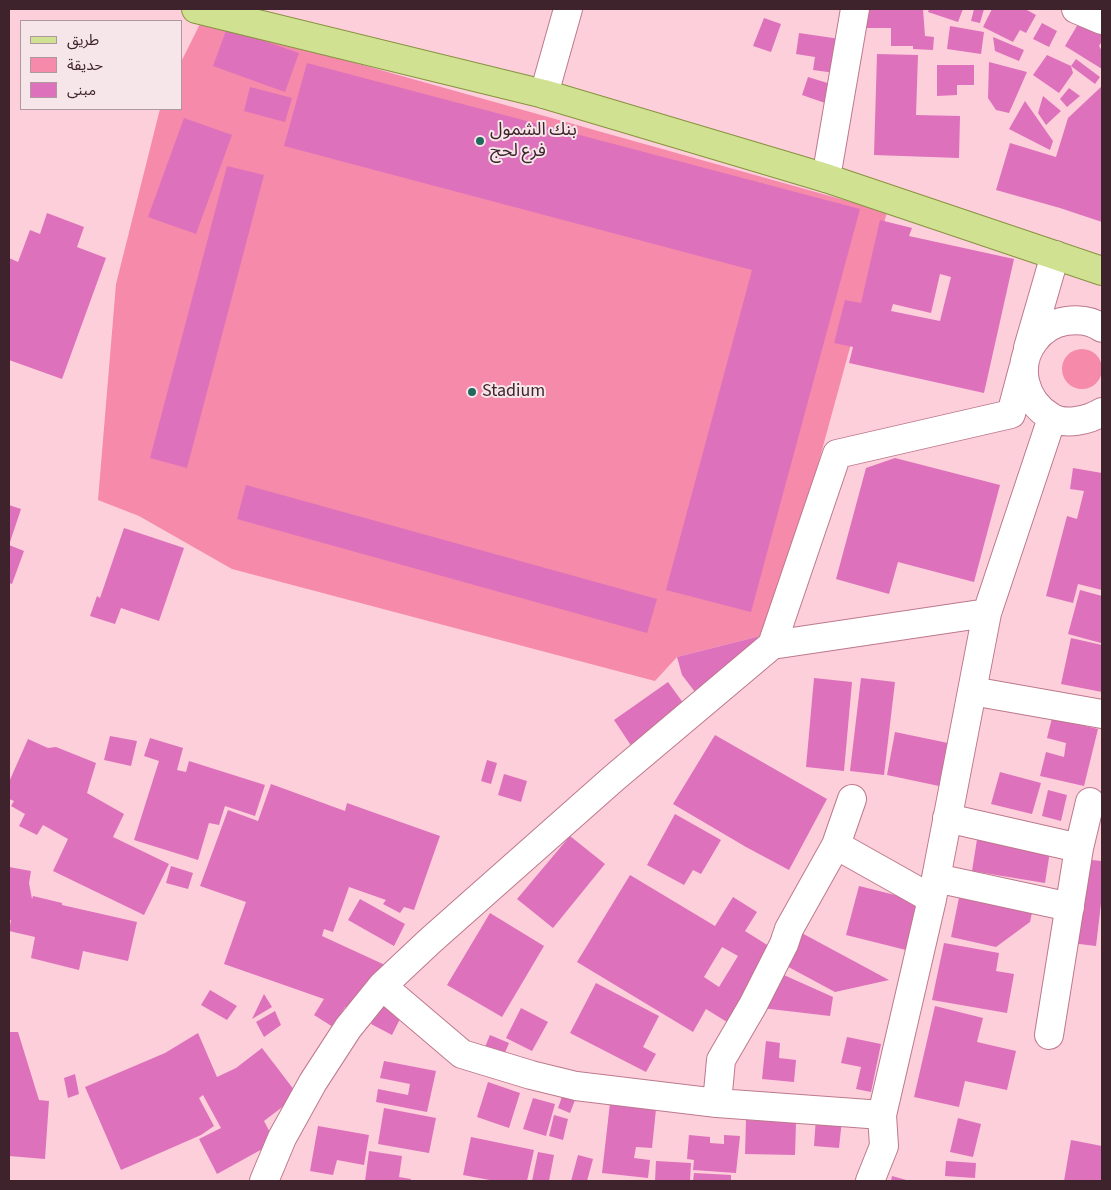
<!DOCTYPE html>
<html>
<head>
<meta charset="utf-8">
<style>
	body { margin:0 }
	#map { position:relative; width:1111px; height:1190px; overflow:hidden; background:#fdcfdb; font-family:"Source Sans 3","Noto Sans Arabic",sans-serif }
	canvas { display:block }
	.frame { position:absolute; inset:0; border:10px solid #3f232c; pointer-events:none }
	.legend { position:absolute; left:20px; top:20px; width:162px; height:90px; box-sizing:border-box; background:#f6e6ea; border:1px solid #ad989e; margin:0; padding:6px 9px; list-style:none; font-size:15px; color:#3f232c }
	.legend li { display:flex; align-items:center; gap:10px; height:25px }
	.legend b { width:25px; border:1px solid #ad989e }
</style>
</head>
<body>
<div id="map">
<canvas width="1111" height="1190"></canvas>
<div class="frame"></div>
<ul class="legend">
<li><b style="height:6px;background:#d0e192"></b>طريق</li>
<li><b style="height:14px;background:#f58aab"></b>حديقة</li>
<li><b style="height:14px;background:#de71bb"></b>مبنى</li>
</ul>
</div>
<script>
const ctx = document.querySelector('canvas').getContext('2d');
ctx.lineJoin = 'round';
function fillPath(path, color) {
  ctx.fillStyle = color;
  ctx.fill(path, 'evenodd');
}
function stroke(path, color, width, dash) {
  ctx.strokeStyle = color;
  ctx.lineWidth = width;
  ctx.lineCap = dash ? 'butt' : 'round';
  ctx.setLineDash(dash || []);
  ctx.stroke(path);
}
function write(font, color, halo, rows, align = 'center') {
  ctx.font = font + ' "Source Sans 3","Noto Sans Arabic",sans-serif';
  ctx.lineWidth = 4;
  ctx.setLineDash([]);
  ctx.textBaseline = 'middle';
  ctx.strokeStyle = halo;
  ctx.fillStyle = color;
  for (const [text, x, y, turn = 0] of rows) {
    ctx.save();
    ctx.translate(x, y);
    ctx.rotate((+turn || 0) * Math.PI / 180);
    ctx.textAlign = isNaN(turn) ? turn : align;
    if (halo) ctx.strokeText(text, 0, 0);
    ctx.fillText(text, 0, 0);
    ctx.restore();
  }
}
fillPath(new Path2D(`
	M202 20 887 212 772 633 677 657 655 681 232 569 139 516 98 500 116 284 160 109H181V62Z
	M1062 369a20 20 0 1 1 40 0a20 20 0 1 1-40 0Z`), '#f58aab');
fillPath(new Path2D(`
	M865 9H923L925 36 934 37 933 50 913 49V46H891V28H865Z
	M929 9H963L958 22 928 12Z
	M974 9H984L980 23 971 21Z
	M992 9H1025L1036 15 1026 33 1020 30 1013 42 983 27Z
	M1084 14 1102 25V41L1099 46 1102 51V69L1065 46Z
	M764 18 781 24 771 52 753 46Z
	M1042 23 1057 31 1049 47 1033 39Z
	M950 26 984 32 981 54 947 49Z
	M227 28 299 53 285 92 213 66Z
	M799 33 840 39 835 73 813 70 815 57 796 54Z
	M993 37 1024 50 1019 61 995 51Z
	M877 54 918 55 916 115 960 116 959 158 874 155Z
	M1047 55 1071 66 1073 73 1059 93 1033 75Z
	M1076 59 1100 77 1095 84 1071 66Z
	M989 62 1027 72 1009 113 996 110 988 98Z
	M307 63 860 209 751 612 666 590 752 270 284 146Z
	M937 65H974V85H957V95L937 96Z
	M808 77 834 85 828 104 802 95Z
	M1102 86V222L1060 208 996 190 1010 143 1056 157 1068 118Z
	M250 87 292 98 285 122 244 111Z
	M1069 88 1080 96 1067 107 1060 99Z
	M1043 96 1061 111 1046 125 1038 113Z
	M1025 101 1053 141 1050 150 1009 129Z
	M184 118 232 135 196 234 148 217Z
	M227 166 264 175 187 468 150 458Z
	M47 213 84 227 77 247 106 258 62 379 9 360V258L18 262 30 230 40 234Z
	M880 220 912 228 909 236 1014 259 984 393 849 363 853 347 834 343 845 300 861 303ZM940 274 951 277 940 321 891 311 893 304 931 313Z
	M895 458 1000 485 974 582 898 562 889 594 836 579 866 468Z
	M1073 468 1102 473V590L1078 584 1073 603 1046 596 1067 516 1077 519 1084 491 1070 489Z
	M246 485 657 599 647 633 237 519Z
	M9 505 21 509 9 545Z
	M124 528 184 548 159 621 121 608 115 624 90 616 97 596 100 598Z
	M9 545 24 551 12 584 9 583Z
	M1080 590 1102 596 1101 643 1068 634Z
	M772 633 702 701 682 675 677 657Z
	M1071 638 1102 645V692L1061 684Z
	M814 678 852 682 844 771 806 767Z
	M861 678 895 682 884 775 850 771Z
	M668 682 689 711 634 750 614 720Z
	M1052 718 1098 729 1084 786 1040 776 1046 752 1064 757 1066 743 1047 738Z
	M895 732 948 743 939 786 887 775Z
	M715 735 827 799 789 870 746 847 673 804Z
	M110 736 137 741 131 766 104 760Z
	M150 738 183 748 177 770 186 772 189 761 265 785 255 816 225 806 219 825 209 823 198 860 134 840 159 761 144 756Z
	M28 739 48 748 56 747 96 763 87 793 124 814 113 837 169 864 144 915 53 871 68 839 43 825 37 835 19 826 25 814 11 806 14 801 9 799V782Z
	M487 760 497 763 491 784 481 781Z
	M1000 772 1041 783 1032 814 991 804Z
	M504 774 527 781 521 802 498 795Z
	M271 784 345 811 347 803 440 836 414 910 404 907 400 913 383 904 386 900 349 887 333 932 324 929 322 936 385 965 364 1007H345L333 1027 314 1015 324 999 224 964 246 902 200 886 228 810 258 821Z
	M1048 790 1067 795 1061 821 1042 816Z
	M675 814 721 840 701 874 693 870 684 885 647 865Z
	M978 833 1051 845 1045 883 972 871Z
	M570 836 605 864 553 928 517 899Z
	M1082 859 1102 861V895L1096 946 1071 943Z
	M171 866 193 873 188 889 166 883Z
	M9 867 31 871 29 883 32 899 33 896 62 903V905L137 922 128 961 83 951 79 970 31 958 35 937 9 931 11 920H9Z
	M630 875 715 926 733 897 757 912 745 931 780 953 735 1027 706 1009 693 1032 577 962ZM722 947 738 956 719 987 704 977Z
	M962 883 1035 899 1030 922 996 947 951 937Z
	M859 886 919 901 906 950 846 935Z
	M360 899 405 924 394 946 348 920Z
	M490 913 544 946 502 1017 447 985Z
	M798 931 889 980 835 992 781 963Z
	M944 943 999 953 996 971 1014 974 1007 1013 932 1000Z
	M775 971 833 997 830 1016 753 1007Z
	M596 983 659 1016 643 1047 656 1054 646 1072 570 1033Z
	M210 990 237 1006 227 1020 201 1005Z
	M264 994 272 1007 252 1019Z
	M385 998 405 1009 392 1035 371 1024Z
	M935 1006 983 1018 977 1042 1016 1051 1007 1090 965 1081 959 1107 914 1097Z
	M521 1008 548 1022 532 1051 506 1038Z
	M275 1011 281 1025 264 1037 256 1022Z
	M9 1032H18L39 1100 49 1101 45 1159 9 1156Z
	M198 1033 217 1077 236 1068 262 1048 298 1095 264 1121 275 1142 217 1174 199 1139 221 1128 203 1095 199 1098 214 1126 201 1135 121 1170 85 1087 165 1053Z
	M490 1035 509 1043 504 1055 485 1047Z
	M847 1037 881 1044 871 1092 856 1089 861 1067 841 1063Z
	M766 1041 780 1043 779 1058 796 1060 794 1082 762 1079Z
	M384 1061 436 1071 427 1112 376 1102 378 1089 408 1095 410 1084 380 1078Z
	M75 1074 79 1094 68 1098 64 1078Z
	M488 1082 520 1093 509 1128 477 1117Z
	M564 1091 577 1095 570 1113 558 1108Z
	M533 1098 555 1104 546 1136 523 1129Z
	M610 1103 656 1109 652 1148 636 1147 634 1158 650 1160 648 1178 602 1173Z
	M384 1108 436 1118 429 1153 378 1144Z
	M554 1115 568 1119 563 1140 549 1136Z
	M816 1117 842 1119 839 1148 814 1146Z
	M958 1118 981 1124 973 1157 950 1152Z
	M746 1120 796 1122 795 1155 745 1154Z
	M318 1126 369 1135 364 1165 337 1160 333 1175 310 1171Z
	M689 1135 710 1137V1143L724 1144V1135L740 1136 736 1173 693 1170 694 1160 687 1159Z
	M471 1137 534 1150 527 1181H495L463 1175Z
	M1071 1140 1102 1146V1181H1064Z
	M369 1151 402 1156 399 1177 411 1179 410 1181H365Z
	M538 1152 554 1155 549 1181H532Z
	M578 1155 593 1159 587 1181H571Z
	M656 1161 691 1163 690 1181H655Z
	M946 1161 976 1163 975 1178 945 1176Z
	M694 1173 731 1175V1181H693Z
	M892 1176 910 1181H891Z`), '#de71bb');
const minor = new Path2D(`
	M1076 9 1102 20
	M544 94 568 9
	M826 178 855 9
	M1102 328C1091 320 1079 319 1066 321 1053 323 1042 330 1034 341 1015 366 1024 401 1051 417 1065 426 1089 420 1102 412
	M1028 348 1055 255
	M1023 369 1011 414 837 454 772 645 987 613 1052 418
	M972 691 1102 714
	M852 799 836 845 932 899
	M947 818 1079 848 1049 1035
	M1079 848 1090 802
	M936 878 1070 907
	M382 986 462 1054 531 1075 576 1086 717 1103 882 1115
	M717 1103 721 1060 753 1005 784 944 789 929 836 845
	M264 1181 282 1138 313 1082 348 1028 382 986 431 940 614 778 772 645
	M870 1181 884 1146 882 1115 932 899 987 613`);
const major = new Path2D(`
	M196 9 544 94 826 178 1102 271`);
stroke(minor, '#bd798d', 30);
stroke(major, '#889240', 30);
stroke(minor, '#fff', 28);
stroke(major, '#d0e192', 28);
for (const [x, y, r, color] of [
	[480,141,5,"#21695d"],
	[472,392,5,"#21695d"]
]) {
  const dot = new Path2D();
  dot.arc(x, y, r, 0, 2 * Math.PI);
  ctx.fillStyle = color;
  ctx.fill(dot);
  stroke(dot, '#f6e6ea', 2);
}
write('18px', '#3f232c', '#f6e6ea', [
	["بنك الشمول",490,131],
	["فرع لحج",490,152],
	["Stadium",482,392]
], 'left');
</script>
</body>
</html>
